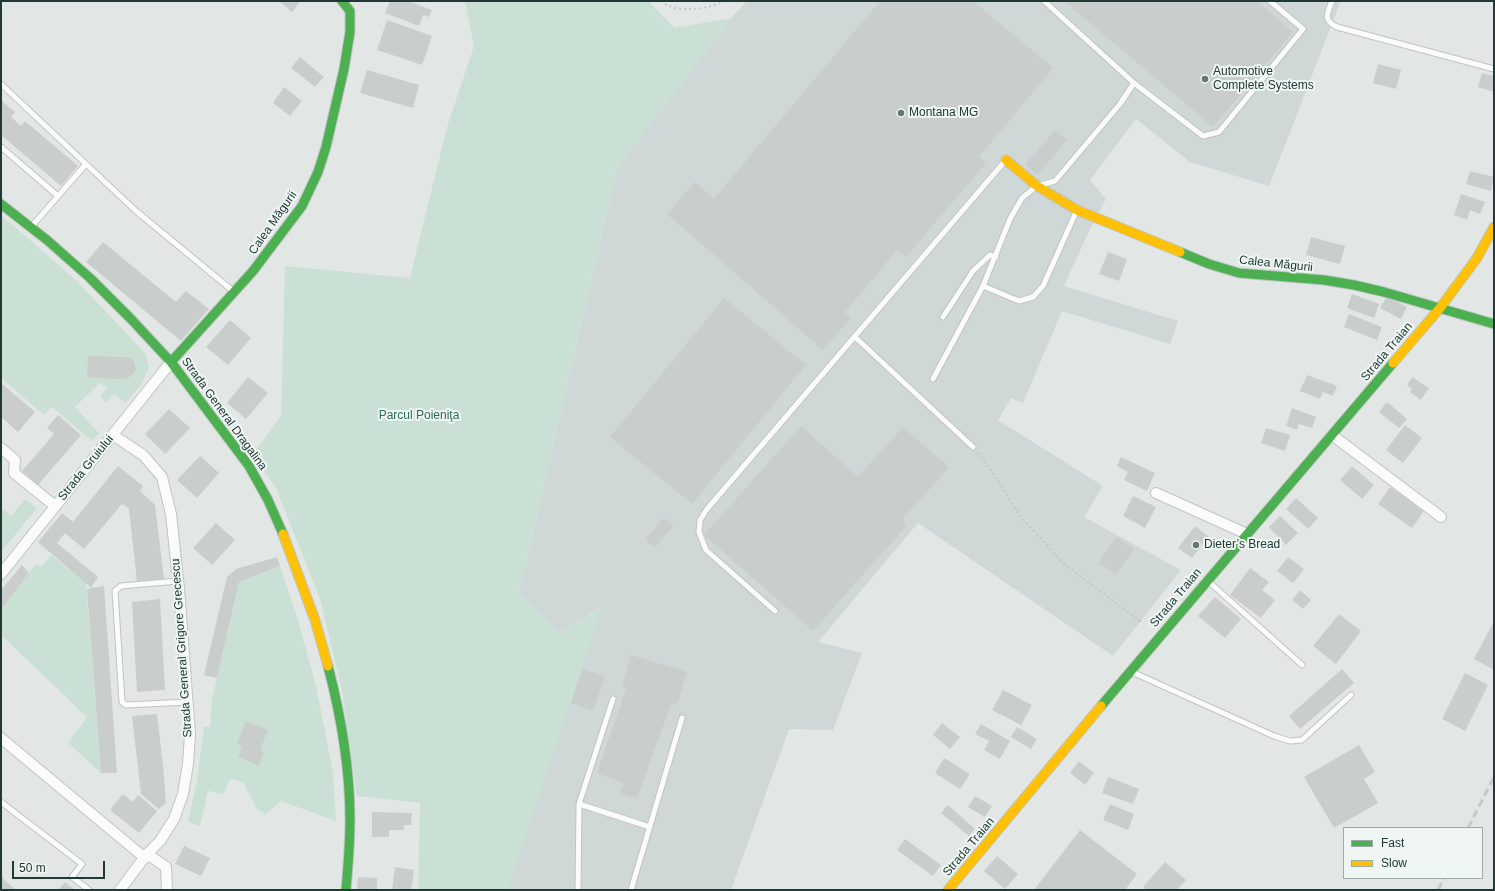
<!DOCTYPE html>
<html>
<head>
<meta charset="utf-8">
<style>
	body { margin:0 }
	#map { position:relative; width:1495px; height:891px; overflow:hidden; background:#e2e7e6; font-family:Arial,sans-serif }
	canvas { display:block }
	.frame { position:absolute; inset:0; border:2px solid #213936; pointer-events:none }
	.legend { position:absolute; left:1343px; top:827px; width:140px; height:52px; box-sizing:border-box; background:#eff6f4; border:1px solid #9daaa8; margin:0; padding:5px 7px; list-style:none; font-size:12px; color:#213936 }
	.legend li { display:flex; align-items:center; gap:8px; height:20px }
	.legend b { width:20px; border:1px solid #9daaa8 }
	.scale { position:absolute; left:12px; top:861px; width:93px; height:18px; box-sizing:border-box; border:2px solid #213936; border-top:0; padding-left:5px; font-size:12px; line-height:14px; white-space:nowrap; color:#213936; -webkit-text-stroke:3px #eff6f4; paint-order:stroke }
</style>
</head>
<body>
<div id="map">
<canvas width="1495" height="891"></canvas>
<div class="frame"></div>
<ul class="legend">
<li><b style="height:5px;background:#4caf50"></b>Fast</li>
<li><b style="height:5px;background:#ffc107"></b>Slow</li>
</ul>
<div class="scale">50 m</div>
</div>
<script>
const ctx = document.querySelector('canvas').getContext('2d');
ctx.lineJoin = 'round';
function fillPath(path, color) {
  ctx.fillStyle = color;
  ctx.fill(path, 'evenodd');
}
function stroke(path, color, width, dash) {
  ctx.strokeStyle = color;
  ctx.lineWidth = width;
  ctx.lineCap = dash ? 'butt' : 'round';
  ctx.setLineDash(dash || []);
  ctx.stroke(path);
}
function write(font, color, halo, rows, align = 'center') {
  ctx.font = font + ' Arial,sans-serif';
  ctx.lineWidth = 4;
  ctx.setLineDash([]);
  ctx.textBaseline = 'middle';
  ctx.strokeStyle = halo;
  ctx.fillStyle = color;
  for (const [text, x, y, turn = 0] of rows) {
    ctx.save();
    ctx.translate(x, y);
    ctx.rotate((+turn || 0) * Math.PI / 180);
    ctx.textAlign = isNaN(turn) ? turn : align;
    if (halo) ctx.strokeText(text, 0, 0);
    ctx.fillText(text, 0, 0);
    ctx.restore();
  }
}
fillPath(new Path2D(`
	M747 1H1341L1269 186 1190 162 1136 119 1090 180 1106 199 1090 229 1064 286 1178 321 1170 344 1062 311 1023 403 1011 398 998 420 1103 486 1084 517 1181 570 1113 656 918 523 818 642 862 653 833 730 789 729 731 890H507L602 606 560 634 519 594 617 168 731 18Z`), '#cfd8d6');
fillPath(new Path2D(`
	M465 1H648L675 28 731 18 617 168 519 594 560 634 603 606 507 890H418L420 803 357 796 342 691 320 599 276 488 252 455 281 416 285 266 410 278 447 127 474 46Z
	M1 215 77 281 146 354 149 367 141 385 125 403 114 394 106 402 100 397 107 388 100 383 75 407 99 433 92 441 52 407 44 415 1 378Z
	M25 499 37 508 1 552V508L11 516Z
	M51 555 86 583 101 773 68 743 87 717 1 635V610L36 564 42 566Z
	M280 566 298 620 316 686 333 772 336 821 281 801 265 815 262 811H258L243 782 230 779 223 794 208 791 200 826 188 822 197 780 204 727H210L212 699 239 582Z`), '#cbe0d5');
fillPath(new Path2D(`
	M279 1H301L292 12Z
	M390 1H408L432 10 429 17 423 15 419 26 385 13Z
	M880 1H973L1053 68 979 157 986 163 906 257 897 250 845 312 851 318 823 350 667 214 695 182 714 199Z
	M1064 1H1257L1293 32 1213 127Z
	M387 20 432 36 422 65 377 50Z
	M300 57 324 77 315 87 291 68Z
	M1378 64 1401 70 1396 89 1373 83Z
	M367 70 419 85 413 108 360 93Z
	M1482 73 1494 76V92L1478 87Z
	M284 87 302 101 290 116 273 103Z
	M1 100 15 112 11 117 21 126 25 121 78 166 61 186 1 135Z
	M1055 130 1067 140 1037 175 1025 165Z
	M1470 171 1494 177 1491 191 1466 184Z
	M1461 194 1485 202 1480 214 1470 210 1467 220 1454 215Z
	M1311 237 1345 246 1340 264 1306 255Z
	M103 242 176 302 186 291 209 309 181 341 86 262Z
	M1108 252 1127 259 1119 281 1099 274Z
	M1352 294 1379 304 1374 318 1347 308Z
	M1387 296 1407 307 1401 319 1380 308Z
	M724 298 806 365 692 504 610 437Z
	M1349 314 1382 327 1377 340 1344 327Z
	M230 320 251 338 228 365 206 347Z
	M88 356 127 357 134 360 136 369 134 373 128 378 119 379 87 377Z
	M1307 375 1337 386 1333 396 1323 392 1320 399 1300 391Z
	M248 377 268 393 246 419 227 403Z
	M1412 377 1429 388 1421 400 1410 392 1412 389 1407 385Z
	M1 383 35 412 18 432 1 417Z
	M1387 402 1407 419 1399 428 1379 412Z
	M1292 408 1316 417 1312 428 1299 424 1297 430 1286 426Z
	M169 409 190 428 165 454 145 434Z
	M58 415 81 435 38 485 22 471 54 434 47 428Z
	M1405 425 1422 438 1403 463 1386 450Z
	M801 426 858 477 903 427 949 467 902 520 906 526 813 631 704 535Z
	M1266 428 1290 435 1285 451 1261 443Z
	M200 456 219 473 197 498 177 480Z
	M1121 457 1155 473 1147 491 1124 480 1128 472 1117 466Z
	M118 466 143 486 140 491 155 505 164 579 137 582 129 509 122 504 84 549 65 533 57 543 98 577 91 588 104 586 117 773H101L87 589 91 588 38 542 62 513 73 522Z
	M1352 466 1374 485 1362 499 1340 480Z
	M1390 487 1424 511 1412 528 1378 504Z
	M1133 496 1156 507 1145 528 1123 516Z
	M1296 498 1318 518 1308 529 1286 509Z
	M1280 516 1298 533 1286 545 1269 527Z
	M664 518 673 527 654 548 645 539Z
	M216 523 235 540 212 565 193 548Z
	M1195 526 1209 537 1192 558 1178 548Z
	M1116 537 1134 549 1116 575 1098 563Z
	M277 557 280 566 239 582 217 678 204 675 227 577 236 569Z
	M1288 557 1304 569 1293 583 1277 571Z
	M22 565 29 573 1 610V590Z
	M1250 568 1269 582 1262 590 1275 600 1261 618 1230 595Z
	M1300 590 1311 600 1303 609 1292 600Z
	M1215 597 1241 619 1225 638 1198 616Z
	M160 599 165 690 137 692 132 602Z
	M1339 614 1361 631 1336 664 1313 646Z
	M1494 621V670L1474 659Z
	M631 655 687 672 677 705 671 704 637 798 620 793 624 783 597 773 626 689 622 687Z
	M582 669 605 676 593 711 571 703Z
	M1342 669 1354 683 1300 729 1289 716Z
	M1465 673 1488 685 1465 731 1442 719Z
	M1003 690 1032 705 1021 725 992 710Z
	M157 714 163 765 166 803 159 809 141 794 132 716Z
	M246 721 268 730 260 750 264 753 259 766 238 757 242 746 237 743Z
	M942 723 960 737 950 749 933 735Z
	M981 724 1010 741 1000 759 984 750 989 741 975 734Z
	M1017 727 1037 739 1031 749 1011 737Z
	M1359 745 1375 772 1364 779 1378 803 1334 828 1304 777Z
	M944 758 970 774 960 789 935 773Z
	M1079 761 1094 773 1085 785 1070 773Z
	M1108 777 1139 789 1133 804 1102 793Z
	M123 794 133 802 138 795 157 811 139 833 110 810Z
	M975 796 992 806 985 817 968 807Z
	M1110 804 1134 814 1128 830 1103 820Z
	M948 805 975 829 969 836 941 813Z
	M372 812 412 813 411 825H404V830H389V837H372Z
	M1080 830 1137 874 1125 890H1034Z
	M905 839 941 865 933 876 897 850Z
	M184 846 210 858 201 876 175 864Z
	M997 856 1018 874 1005 889 984 871Z
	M1165 862 1186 880 1177 890H1146L1143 887Z
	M395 867 414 870 411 890H392Z
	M1 877 16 890H1Z
	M358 877 377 878V890H357Z
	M65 882 75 890H58Z`), '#c9cecd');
const lane = new Path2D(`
	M1044 1 1134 83 1203 136 1219 132 1303 29 1270 1
	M1332 1C1327 14 1323 20 1337 27L1494 69
	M1 84 136 211 233 291
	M1 147 58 196
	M32 226 86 164
	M983 286 1019 301 1033 297 1043 286 1077 210
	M943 317 973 271 990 255 996 257
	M855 337 973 447
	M933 379 983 286 1010 219 1022 198 1037 186 1055 181 1120 104 1134 83
	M178 581 121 586 115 591 122 702 126 705 188 702
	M1208 581 1302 665
	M775 611 706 550 699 532 700 520 707 509 1005 161
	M1132 672 1274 736 1290 741 1302 740 1351 695
	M1 802 82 864 72 877 89 890
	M579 804 650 827
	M578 890 579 804 613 699
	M631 890 682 718`);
const street = new Path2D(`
	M113 435 143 455 162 477 171 514 179 589 190 735 188 764 183 794 174 819 160 841 147 854 120 890
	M1332 435 1441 517
	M1 448 15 460 14 473 55 506
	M1156 493 1247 534
	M1 574 171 362
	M1 738 145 858
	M147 854 166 867 167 890`);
const fast = new Path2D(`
	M1 204 47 240 90 278 131 319 171 362 249 466 268 500 283 534
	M1180 252 1209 264 1239 273 1324 280 1354 285 1384 292 1494 324
	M171 362 253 271 302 206 318 172 326 147 344 69 350 32V11L342 1
	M328 666C341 716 350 768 350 820 350 843 348 867 346 890
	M1101 706 1393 363`);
const slow = new Path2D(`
	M1006 160 1037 186 1077 210 1180 252
	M1393 363 1440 308 1477 258 1494 227
	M283 534 315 620 328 666
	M948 890 1101 706`);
stroke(lane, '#bfc4c3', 7);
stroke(street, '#bfc4c3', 12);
stroke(fast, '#bec5c3', 11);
stroke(slow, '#bec5c3', 11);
stroke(new Path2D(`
	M661 1C664 3 666 5 669 6 682 12 712 9 722 1
	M978 453 998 480 1020 516 1064 564 1141 622`), '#c0c7c6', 2, [2, 3]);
stroke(lane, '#fbfbfb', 5);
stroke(street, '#fbfbfb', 10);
stroke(fast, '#4caf50', 9);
stroke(slow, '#ffc107', 9);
stroke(new Path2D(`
	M1468 828 1494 777
	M1438 890 1444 878`), '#c5c9c9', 3, [8, 4]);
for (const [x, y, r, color] of [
	[1205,79,4,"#657674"],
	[901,113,4,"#657674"],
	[1196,545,4,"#657674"]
]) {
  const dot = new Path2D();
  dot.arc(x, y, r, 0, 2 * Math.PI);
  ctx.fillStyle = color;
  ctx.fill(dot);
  stroke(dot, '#eff6f4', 1.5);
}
write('12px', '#213936', '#eff6f4', [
	["Automotive",1213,72],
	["Complete Systems",1213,86],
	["Montana MG",909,113],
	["Dieter’s Bread",1204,545]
], 'left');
write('12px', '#213936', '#eff6f4', [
	["Calea Măgurii",273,223,-55],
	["Calea Măgurii",1276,264,6],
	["Strada Traian",1387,352,-50],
	["Strada General Dragalina",224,414,54],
	["Strada Gruiului",86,468,-51],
	["Strada Traian",1176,598,-50],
	["Strada General Grigore Grecescu",182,648,-94],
	["Strada Traian",969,847,-50]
]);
write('12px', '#2d6d51', '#eff6f4', [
	["Parcul Poieniţa",419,416]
]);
</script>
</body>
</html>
